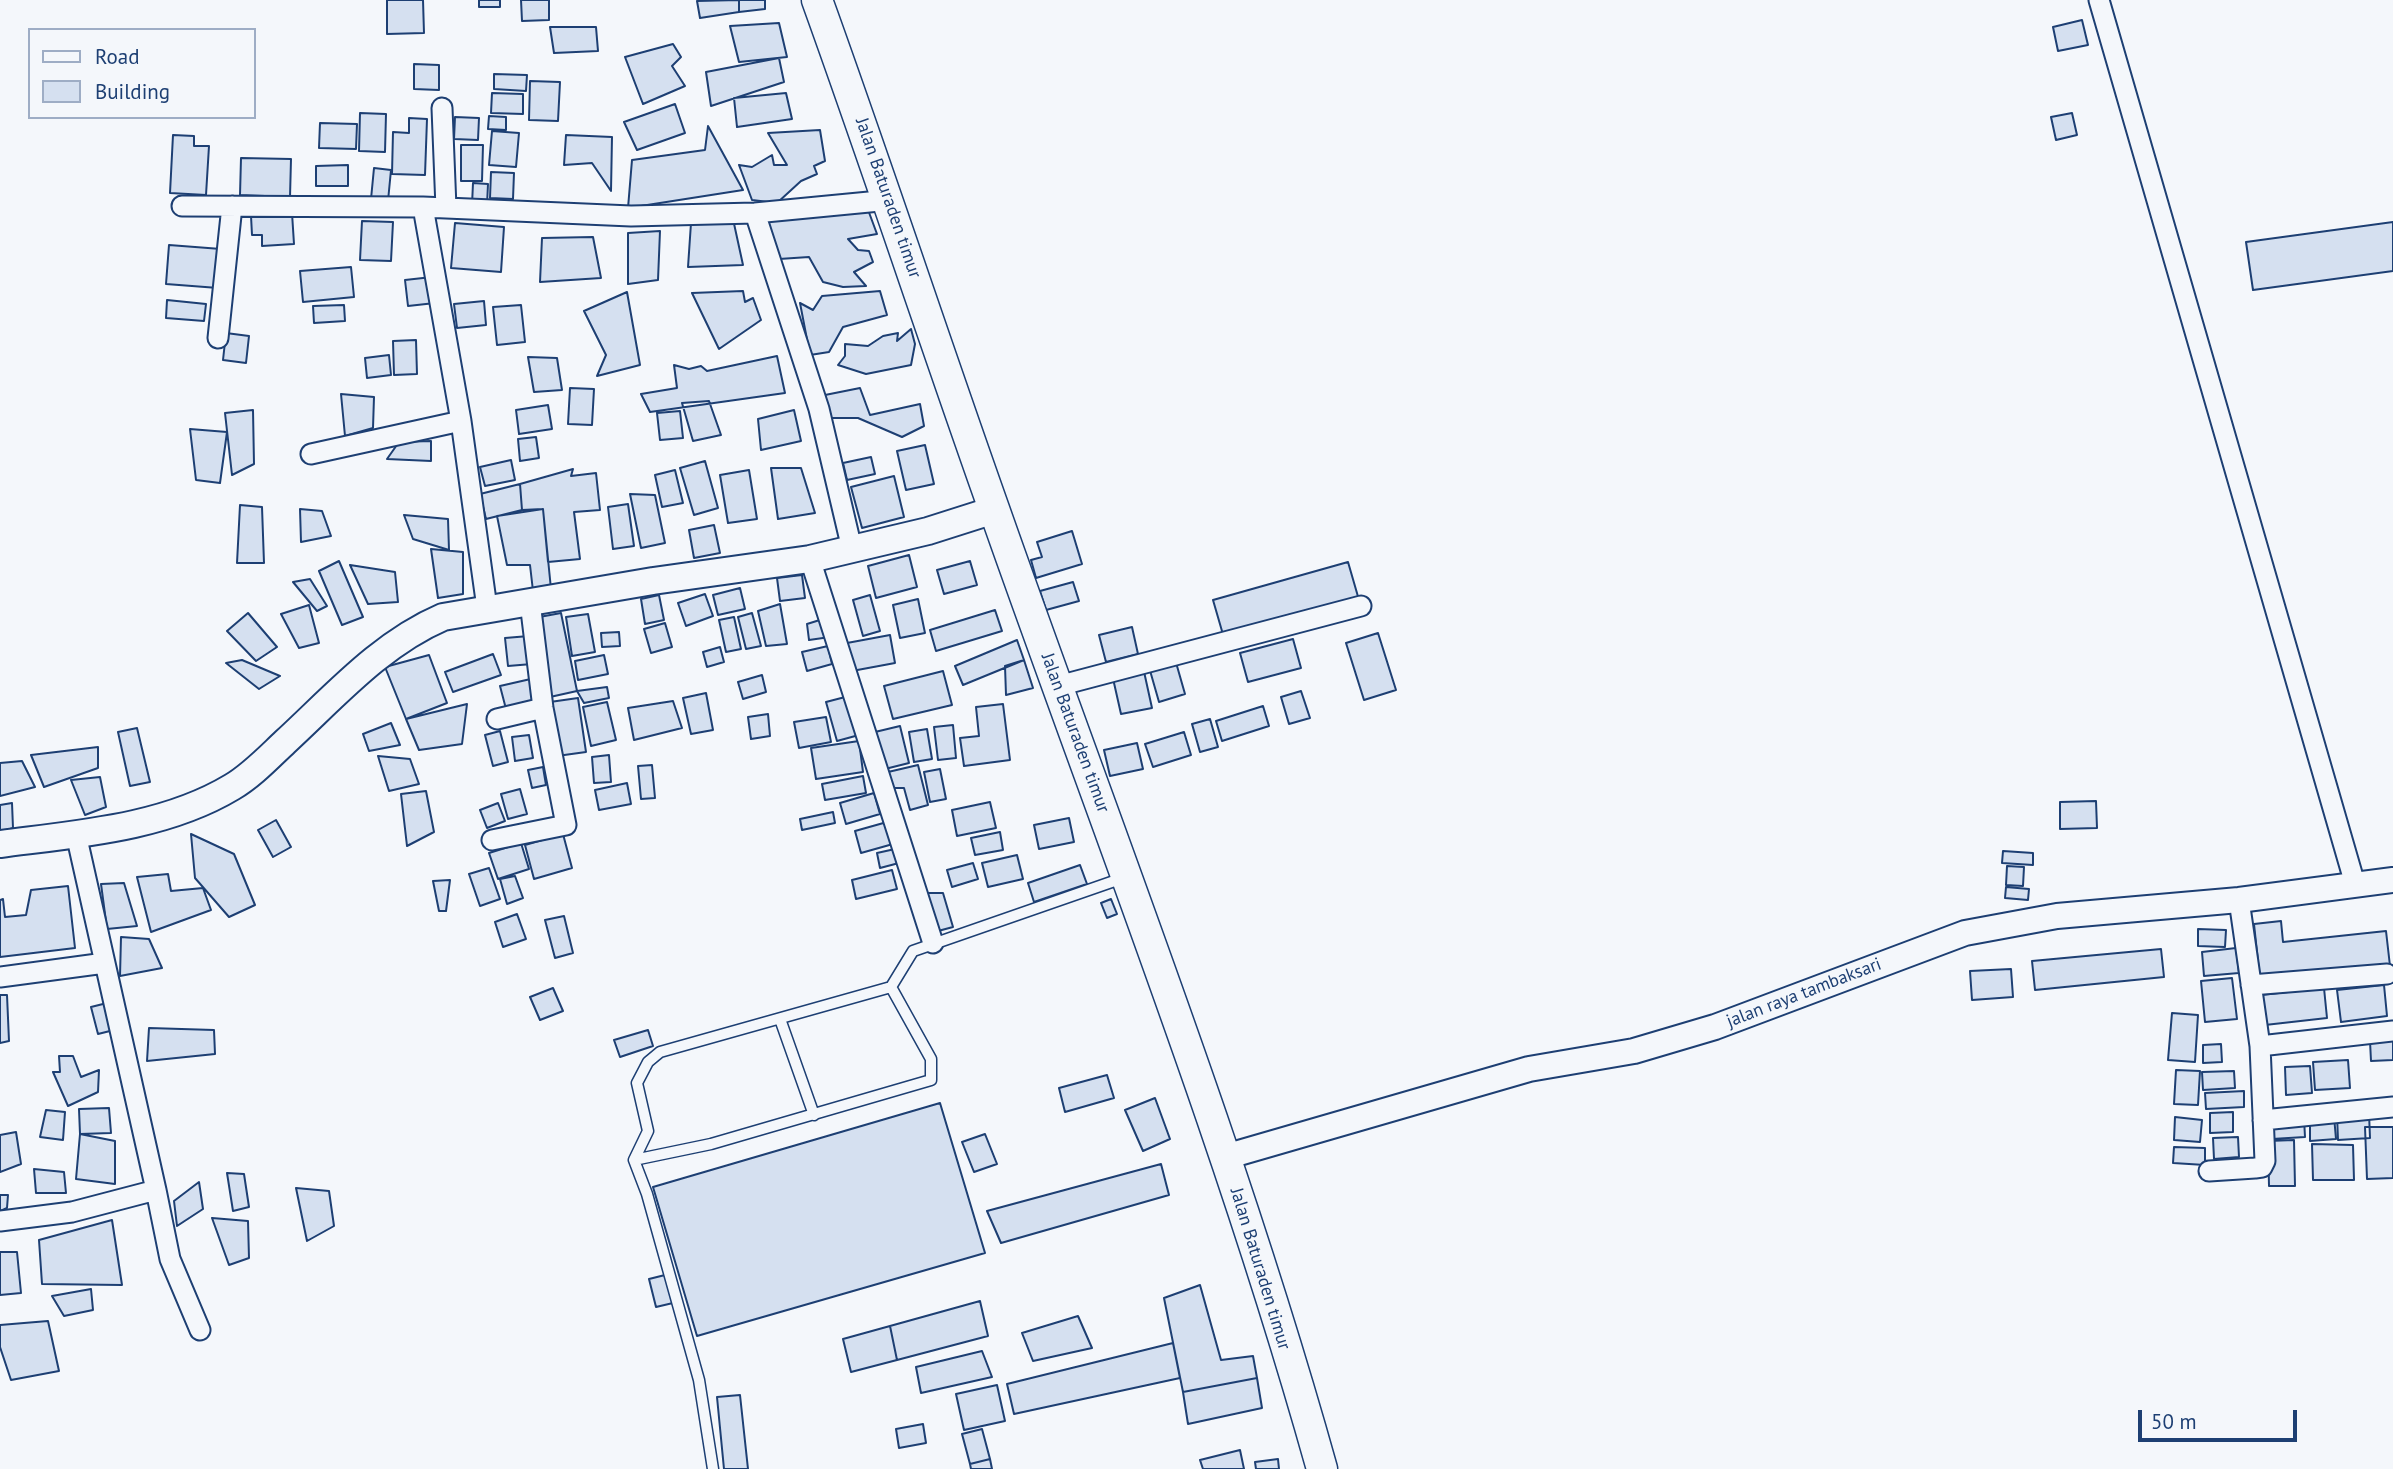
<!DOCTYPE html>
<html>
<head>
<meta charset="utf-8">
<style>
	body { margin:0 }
	#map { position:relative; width:2393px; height:1469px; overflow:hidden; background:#f4f7fb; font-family:"PT Sans",sans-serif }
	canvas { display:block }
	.legend { position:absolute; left:28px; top:28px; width:228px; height:91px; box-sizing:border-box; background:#f4f7fb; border:2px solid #9eadc5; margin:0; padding:9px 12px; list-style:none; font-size:21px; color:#1d3f73 }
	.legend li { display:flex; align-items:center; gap:14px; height:35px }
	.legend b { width:35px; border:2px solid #9eadc5 }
	.scale { position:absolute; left:2138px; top:1410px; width:159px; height:32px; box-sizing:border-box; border:4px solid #1d3f73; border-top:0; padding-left:9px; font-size:21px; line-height:24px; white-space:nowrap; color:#1d3f73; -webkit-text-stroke:5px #f4f7fb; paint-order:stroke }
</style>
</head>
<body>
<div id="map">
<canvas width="2393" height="1469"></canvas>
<ul class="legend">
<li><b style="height:9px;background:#f4f7fb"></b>Road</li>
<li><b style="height:19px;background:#d5e0f0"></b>Building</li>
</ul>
<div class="scale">50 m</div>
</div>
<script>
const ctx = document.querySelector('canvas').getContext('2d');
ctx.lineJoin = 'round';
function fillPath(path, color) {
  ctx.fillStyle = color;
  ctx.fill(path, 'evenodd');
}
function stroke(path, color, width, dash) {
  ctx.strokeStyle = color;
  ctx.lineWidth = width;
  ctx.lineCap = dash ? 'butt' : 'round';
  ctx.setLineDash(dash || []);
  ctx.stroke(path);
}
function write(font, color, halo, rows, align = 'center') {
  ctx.font = font + ' "PT Sans",sans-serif';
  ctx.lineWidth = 5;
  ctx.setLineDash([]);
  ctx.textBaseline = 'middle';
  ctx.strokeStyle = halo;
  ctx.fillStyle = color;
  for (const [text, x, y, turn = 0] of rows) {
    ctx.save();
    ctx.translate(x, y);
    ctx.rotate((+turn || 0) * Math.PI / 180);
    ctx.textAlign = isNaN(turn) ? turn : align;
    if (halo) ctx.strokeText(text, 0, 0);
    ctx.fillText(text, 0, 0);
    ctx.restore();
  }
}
const building = new Path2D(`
	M387 0H423L424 33 387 34Z
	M479 0H500V7H479Z
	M521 0H549V20L522 21Z
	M739 0H765V9L739 12Z
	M739 0V12L700 18 697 1Z
	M2082 20 2088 45 2058 51 2053 27Z
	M779 23 787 57 739 62 730 26Z
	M550 27H596L598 51 554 53Z
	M673 44 681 57 672 66 685 86 643 104 625 57Z
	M779 58 784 82 711 106 706 72Z
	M414 64 439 65V90L414 89Z
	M494 74 527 75 526 91 494 89Z
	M530 81 560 82 558 121 529 120Z
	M492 93 523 94V114L491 113Z
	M786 93 792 119 737 127 734 98Z
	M675 104 685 133 637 150 624 122Z
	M360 113 386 114 385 152 359 151Z
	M2072 113 2077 135 2056 140 2051 117Z
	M489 116 506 117V130L488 129Z
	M455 117 479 118 478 140 454 139Z
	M409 118 427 119 425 175 392 174 393 132 409 133Z
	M320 123 357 124 356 149 319 148Z
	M708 126 743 190 628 208 632 160 705 150Z
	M820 130 825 161 814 166 817 174 801 181 777 203 752 200 739 165 752 167 772 155 774 165H787L768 133Z
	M492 131 519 133 516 167 489 165Z
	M173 135 194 136V146H209L206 195 170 193Z
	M566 135 612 137 611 191 592 163 564 165Z
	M461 145H483L482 181H461Z
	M241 158 291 159 290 197 240 195Z
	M348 165V186H316V166Z
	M374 168 391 170 388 201 371 199Z
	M491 172 514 173 513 199 490 198Z
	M473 183 488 184 487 205H472Z
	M867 207 877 234 848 239 858 250 869 251 873 262 854 272 866 286 843 287 823 282 809 257 779 259 766 220Z
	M292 213 294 244 262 246V235H252L251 216Z
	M733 219 743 265 688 267 691 223Z
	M362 221 393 222 391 261 360 260Z
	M2393 222V271L2253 290 2246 242Z
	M455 223 504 227 501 272 451 268Z
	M660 231 658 280 628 284V233Z
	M593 237 601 278 540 282 542 238Z
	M169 245 221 249 218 288 166 284Z
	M351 267 354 297 303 302 300 271Z
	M432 277 435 303 408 306 405 280Z
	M743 291 745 302 753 298 761 320 719 349 692 293Z
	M880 291 887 315 843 327 829 352 810 355 800 303 813 310 822 296Z
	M627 292 640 365 597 376 606 355 584 311Z
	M167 300 206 304 204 321 166 318Z
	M484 301 486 325 457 328 454 304Z
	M344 305 345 321 314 323 313 306Z
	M521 305 525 342 497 345 493 307Z
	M911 329 915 344 911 365 866 374 838 365 845 356V344L868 346 883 336 898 333 897 341Z
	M226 333 249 336 246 363 223 360Z
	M416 340 417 374 394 375 393 341Z
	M389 355 391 375 367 378 365 358Z
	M777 356 785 393 650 412 641 394 677 388 674 365 689 369 701 366 707 371Z
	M528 357 557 358 562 390 534 392Z
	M570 388 594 389 592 425 568 424Z
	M860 388 870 415 920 404 924 426 902 437 858 418H829L825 395Z
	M341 394 374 397 373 428 345 436Z
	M709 401 721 435 693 441 682 403Z
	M548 405 552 429 519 434 516 410Z
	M253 410 254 464 232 475 225 413Z
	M794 410 801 441 761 450 758 419Z
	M680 411 683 438 660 440 657 413Z
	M190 429 227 432 220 483 196 480Z
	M536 437 539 458 520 461 518 439Z
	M431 441V461L387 459 399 442Z
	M925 445 934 484 906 490 897 451Z
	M871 457 875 474 847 480 843 463Z
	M511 460 515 480 485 486 480 467Z
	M705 461 718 508 694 515 680 468Z
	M771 468H801L815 513 778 519Z
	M573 469 571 476 596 473 600 510 574 512 580 559 548 562 543 509 522 510 520 484Z
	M675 470 683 503 662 507 655 475Z
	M749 470 757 519 728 523 720 475Z
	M894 476 904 517 862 528 851 487Z
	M520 484 522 510 486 519 480 494Z
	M630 494 655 495 665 543 641 548Z
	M628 504 634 546 613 549 608 507Z
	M240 505 262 507 264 563H237Z
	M300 509 322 511 331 536 301 542Z
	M543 509 551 589 533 591 530 565H507L497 516Z
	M404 515 448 519 449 550 413 539Z
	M714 525 720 553 694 558 689 530Z
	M1072 531 1082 564 1036 578 1031 560 1042 557 1037 542Z
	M431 549 463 552V594L438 598Z
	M909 555 917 587 876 598 868 566Z
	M339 561 363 617 342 625 319 571Z
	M970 561 977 585 944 594 937 570Z
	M1348 562 1359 600 1224 638 1213 600Z
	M350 565 395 572 398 602 368 604Z
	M802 575 805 598 780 601 777 578Z
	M310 579 327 606 317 611 293 582Z
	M1073 582 1079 601 1046 610 1040 591Z
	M740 588 745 609 718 615 713 595Z
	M705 594 713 616 686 626 678 603Z
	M659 595 664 620 645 624 641 599Z
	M870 595 880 631 863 636 853 600Z
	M918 599 925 633 900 638 893 605Z
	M780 604 787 644 766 646 758 611Z
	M309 605 319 643 299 648 281 614Z
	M995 610 1002 631 936 651 930 630Z
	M248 613 277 647 256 661 227 631Z
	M561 613 577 691 550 697 534 618Z
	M752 613 761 646 746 649 738 617Z
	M588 614 595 652 572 656 566 617Z
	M734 617 741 649 726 652 719 620Z
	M823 619 830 637 809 640 807 624Z
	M665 623 672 647 651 653 644 629Z
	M1132 627 1138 654 1106 662 1099 635Z
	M619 632 620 646 602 647 601 633Z
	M1378 633 1396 690 1364 700 1346 643Z
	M890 635 895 663 852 671 847 643Z
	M529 636 532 664 508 666 505 638Z
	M1293 639 1301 668 1248 682 1240 653Z
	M1017 640 1024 660 963 685 955 666Z
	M828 646 832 664 807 671 802 652Z
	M720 647 724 662 707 667 703 652Z
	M493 654 501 675 453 692 445 672Z
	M429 655 447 703 406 719 385 667Z
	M604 655 608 674 578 680 575 661Z
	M1175 659 1185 694 1159 702 1149 667Z
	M242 660 280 676 259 689 226 663Z
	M1024 660 1033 688 1006 695 1005 666Z
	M1143 667 1152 708 1121 714 1112 674Z
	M943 671 952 705 893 719 884 686Z
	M762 675 766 692 743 699 738 682Z
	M535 678 541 700 506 709 500 686Z
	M607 687 609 698 584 703 577 691Z
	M1301 691 1310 718 1289 724 1281 697Z
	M706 693 713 730 691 734 683 698Z
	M849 696 859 735 837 741 826 702Z
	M578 698 586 752 557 756 550 702Z
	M673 701 682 728 634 740 628 708Z
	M607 702 616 740 591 746 583 707Z
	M467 704 462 744 419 750 406 719Z
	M1003 704 1010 760 964 766 960 738 979 736 976 707Z
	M1263 706 1269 726 1222 741 1216 721Z
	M768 714 770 736 751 739 748 717Z
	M826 717 831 742 799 748 794 722Z
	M1210 719 1218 747 1200 752 1192 724Z
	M391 723 400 745 369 751 363 734Z
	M953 725 956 758 938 760 934 727Z
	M900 726 909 763 885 769 875 732Z
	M137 728 150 782 130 786 118 732Z
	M927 729 932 759 914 762 909 732Z
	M500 731 508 762 493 766 485 735Z
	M1184 732 1191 755 1153 767 1145 744Z
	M529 735 533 758 515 761 512 737Z
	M859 741 863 772 816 779 811 748Z
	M1137 743 1143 769 1110 776 1104 750Z
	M98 747V768L44 787 31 755Z
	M609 755 611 782 594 783 592 757Z
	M378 756 410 759 419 784 389 791Z
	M22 761 35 787 0 796V763Z
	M652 765 655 798 641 799 638 766Z
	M918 765 928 805 910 810 904 788H892L888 772Z
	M543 767 546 785 532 788 528 770Z
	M940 769 946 799 930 802 924 772Z
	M863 776 866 793 825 800 822 784Z
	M100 777 106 807 85 815 71 780Z
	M627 783 631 804 599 810 595 790Z
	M520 789 527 814 508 819 501 794Z
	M426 791 434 832 407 846 401 794Z
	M874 793 880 814 846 824 840 803Z
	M2096 801 2097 828 2060 829V802Z
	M990 802 996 828 957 836 952 810Z
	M12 803 13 828 0 832V805Z
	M498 803 505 821 487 828 480 810Z
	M833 812 835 823 802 830 800 819Z
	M1069 818 1074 842 1039 849 1034 825Z
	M276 820 291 847 273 857 258 830Z
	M887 822 893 844 861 853 855 831Z
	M1000 832 1003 850 975 855 971 838Z
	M191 834 234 854 255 905 229 917 195 878Z
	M563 834 572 868 534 879 525 845Z
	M521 843 529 869 498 879 489 853Z
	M895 849 899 863 880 868 877 853Z
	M2003 851 2033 853V865L2002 863Z
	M1017 855 1023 879 988 887 982 863Z
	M973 863 978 879 952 887 947 870Z
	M1080 865 1087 884 1034 902 1028 883Z
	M2007 866 2024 867 2023 886 2006 885Z
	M489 868 500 899 480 906 469 874Z
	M892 870 897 889 856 899 852 880Z
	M168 874 171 891 203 888 211 910 151 932 137 877Z
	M515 876 523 898 507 904 500 879Z
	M450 880 446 911H439L433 881Z
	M124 883 137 926 107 929 101 884Z
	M68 886 75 948 0 957V900L3 899 5 917 26 915 31 890Z
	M2006 887 2029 889 2028 900 2005 898Z
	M927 893H943L953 927 938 931Z
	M1111 899 1117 914 1107 918 1101 903Z
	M517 914 526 939 503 947 495 922Z
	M564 916 573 953 555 958 545 920Z
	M2281 921 2283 942 2386 931 2390 966 2260 980 2254 924Z
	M2198 929 2226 930 2225 947 2198 946Z
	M121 937 149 939 162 968 120 976Z
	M2236 948 2239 973 2204 976 2202 952Z
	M2161 949 2164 977 2035 990 2032 961Z
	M2011 969 2013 997 1972 1000 1970 971Z
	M2232 978 2237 1019 2205 1022 2201 981Z
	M2384 985 2387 1016 2341 1022 2337 990Z
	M553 988 563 1011 540 1020 530 997Z
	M2324 988 2327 1018 2265 1025 2261 995Z
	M0 995H7L9 1041 0 1043Z
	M111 1002 118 1029 98 1034 91 1007Z
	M2172 1013 2198 1015 2195 1062 2168 1060Z
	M149 1028 214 1030 215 1054 147 1061Z
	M648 1030 653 1046 620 1057 614 1040Z
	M2393 1040V1060L2371 1061 2370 1041Z
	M2221 1044 2222 1062 2203 1063V1045Z
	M59 1056H73L81 1077 99 1070 98 1092 68 1106 53 1072H60Z
	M2348 1060 2350 1088 2315 1090 2313 1062Z
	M2310 1066 2312 1093 2286 1095 2285 1067Z
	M2176 1070 2200 1071 2198 1105 2174 1104Z
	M2234 1071 2235 1088 2203 1090 2202 1072Z
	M1107 1075 1114 1098 1065 1112 1059 1088Z
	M2244 1091V1107L2206 1109 2205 1093Z
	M1155 1098 1170 1139 1143 1151 1125 1110Z
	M940 1103 985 1253 697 1336 653 1187Z
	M109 1108 111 1133 80 1134 79 1109Z
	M46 1110 65 1112 63 1140 40 1137Z
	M2233 1112V1132L2210 1133V1113Z
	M2369 1113 2370 1138 2338 1140 2337 1115Z
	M2334 1116 2336 1139 2310 1141V1118Z
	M2175 1117 2202 1120 2200 1142 2174 1140Z
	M2304 1118 2305 1137 2272 1139 2271 1120Z
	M2365 1127H2393V1178L2367 1179Z
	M16 1132 21 1164 0 1172V1135Z
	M80 1134 115 1141V1184L76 1179Z
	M985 1134 997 1164 974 1172 962 1142Z
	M2238 1137 2239 1157 2214 1159 2213 1138Z
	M2294 1140 2295 1186H2269L2268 1141Z
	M2312 1144 2353 1145 2354 1180H2313Z
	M2174 1147 2205 1148V1165L2173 1163Z
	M1161 1164 1169 1195 1001 1243 987 1211Z
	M34 1169 64 1172 66 1193H36Z
	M227 1173 244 1174 249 1207 233 1211Z
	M199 1182 203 1209 177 1226 174 1201Z
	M296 1188 329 1191 334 1226 307 1241Z
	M0 1195H8L7 1208 0 1211Z
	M212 1218 248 1221 249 1258 229 1265Z
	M112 1220 122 1285 42 1284 39 1240Z
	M0 1252H17L21 1293 0 1295Z
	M665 1275 673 1303 656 1307 649 1279Z
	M1200 1285 1221 1360 1253 1356 1257 1378 1183 1392 1164 1298Z
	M91 1289 93 1310 64 1316 52 1296Z
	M980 1301 988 1336 897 1360 890 1326Z
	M1078 1316 1092 1348 1033 1361 1022 1333Z
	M48 1321 59 1371 11 1380 0 1347V1325Z
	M890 1326 897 1360 851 1372 843 1339Z
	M1173 1343 1180 1378 1014 1414 1007 1384Z
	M982 1351 992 1377 921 1393 916 1367Z
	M1257 1378 1262 1408 1188 1424 1183 1392Z
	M997 1385 1005 1421 964 1430 956 1394Z
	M740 1395 748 1469H724L717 1397Z
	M923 1424 926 1443 899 1448 896 1429Z
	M982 1429 990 1459 970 1464 962 1434Z
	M1240 1450 1244 1469H1203L1200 1460Z
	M990 1459 992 1469H971L970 1464Z
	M1278 1459 1279 1469H1256L1255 1462Z`);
fillPath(building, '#d5e0f0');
stroke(building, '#1d3f73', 2);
const service = new Path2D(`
	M780 1019 814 1115
	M634 1160 711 1144 931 1080V1059L891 987
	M713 1469 699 1380 647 1194 634 1160 648 1131 637 1083 648 1062 660 1052 891 987 913 951 1123 878`);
const minor = new Path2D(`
	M2099 0 2355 884
	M442 108 446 208
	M182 206 423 207 631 216 755 213 890 200
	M423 207 461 421 487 608
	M755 213 819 409 852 549
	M218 338 232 206
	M311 454 461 421
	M810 559 933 943
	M1058 686 1361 606
	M497 719 543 708
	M492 840 566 825 543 708 530 602
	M0 977 105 963
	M2251 985 2387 974
	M2260 1046 2393 1031
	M2263 1120 2393 1107
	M2209 1171 2255 1168 2262 1167 2265 1161 2260 1046 2239 900
	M156 1190 170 1259 200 1330
	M0 1221 72 1212 156 1190 76 834`);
const tertiary = new Path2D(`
	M1225 1157 1529 1069 1634 1051 1715 1027 1965 933 2057 916 2239 900 2393 880`);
const secondary = new Path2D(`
	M0 844C77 834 164 828 232 787 251 776 268 758 285 742 334 697 380 644 443 617L653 581 810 559 928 531 994 510`);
const primary = new Path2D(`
	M817 0C878 169 934 340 994 509 1106 828 1231 1143 1322 1469`);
stroke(service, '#1d3f73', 13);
stroke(minor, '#1d3f73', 23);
stroke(tertiary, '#1d3f73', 28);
stroke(secondary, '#1d3f73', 30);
stroke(primary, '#1d3f73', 33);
stroke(service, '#f4f7fb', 10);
stroke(minor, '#f4f7fb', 19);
stroke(tertiary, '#f4f7fb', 24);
stroke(secondary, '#f4f7fb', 26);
stroke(primary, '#f4f7fb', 30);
write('18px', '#1d3f73', '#f4f7fb', [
	["Jalan Baturaden timur",888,198,71],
	["Jalan Baturaden timur",1075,733,70],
	["jalan raya tambaksari",1804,993,-21],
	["Jalan Baturaden timur",1260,1269,73]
]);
</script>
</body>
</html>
